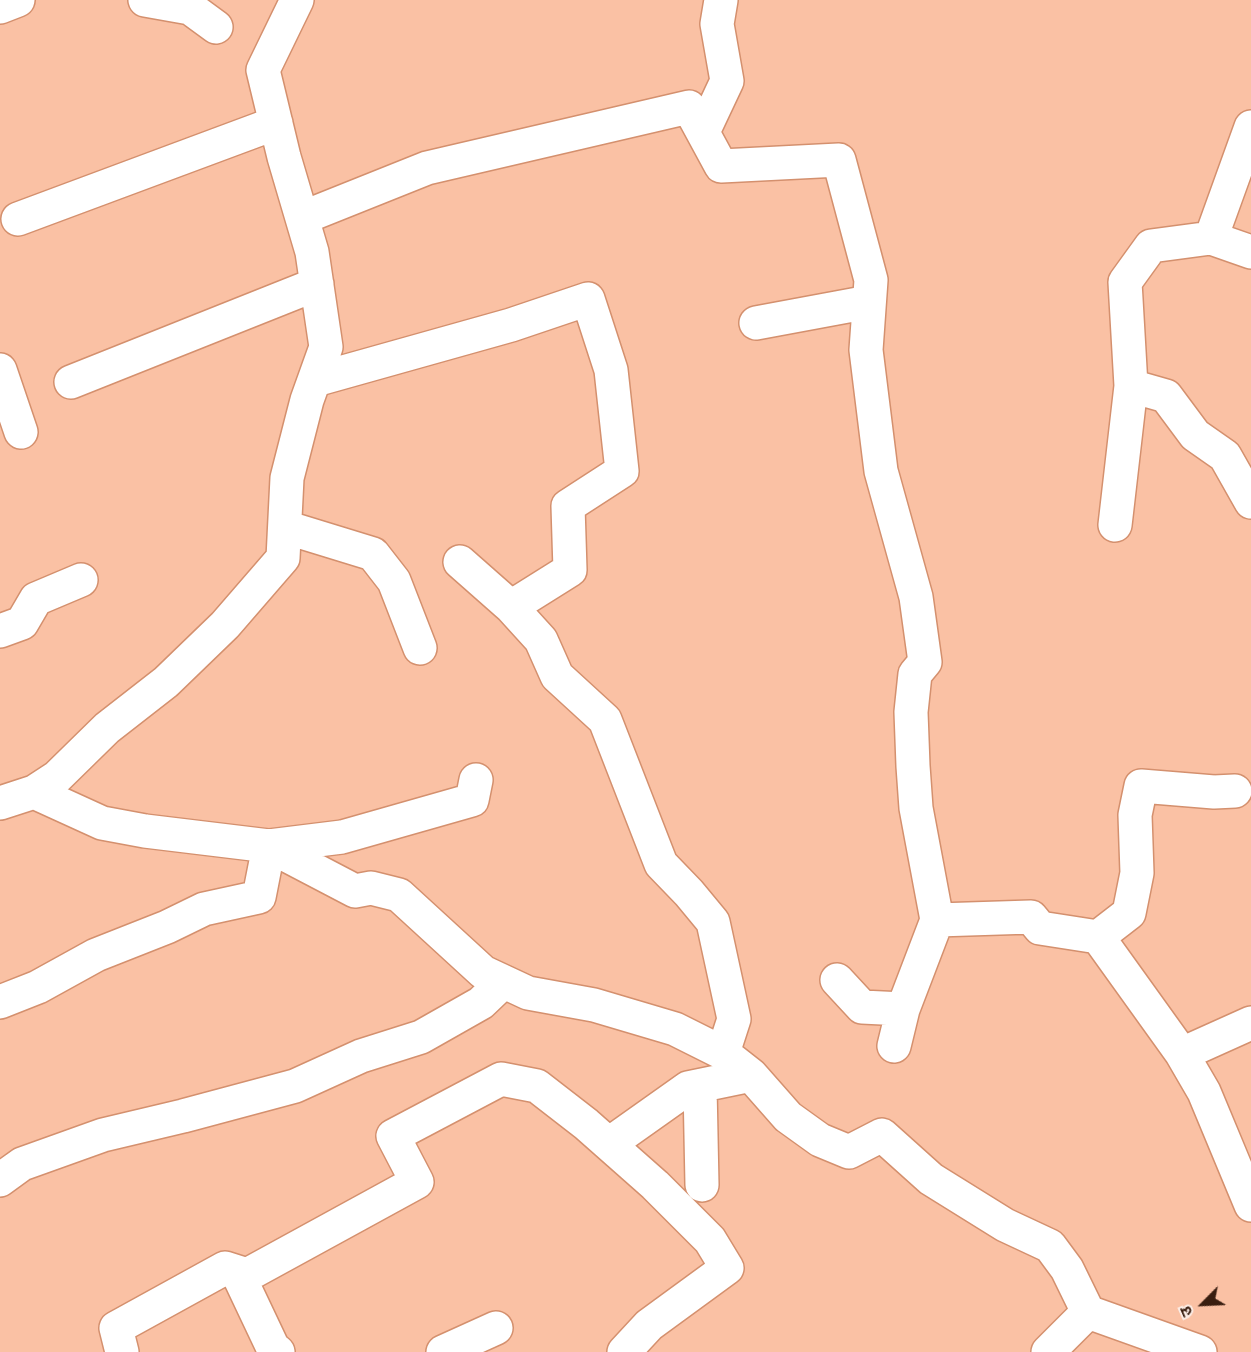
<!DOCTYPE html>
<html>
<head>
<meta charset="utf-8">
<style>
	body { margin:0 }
	#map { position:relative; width:1251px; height:1352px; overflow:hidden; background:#fac1a4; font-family:Arial,"Noto Sans Devanagari",sans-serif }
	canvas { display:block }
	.north { position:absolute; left:1173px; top:1274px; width:60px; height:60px; -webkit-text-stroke:4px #fbece5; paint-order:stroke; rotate:246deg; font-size:16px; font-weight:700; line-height:24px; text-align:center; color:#391e10 }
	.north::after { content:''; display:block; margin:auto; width:21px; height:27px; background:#391e10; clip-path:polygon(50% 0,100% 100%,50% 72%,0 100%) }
</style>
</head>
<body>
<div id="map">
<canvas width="1251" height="1352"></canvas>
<div class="north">उ</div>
</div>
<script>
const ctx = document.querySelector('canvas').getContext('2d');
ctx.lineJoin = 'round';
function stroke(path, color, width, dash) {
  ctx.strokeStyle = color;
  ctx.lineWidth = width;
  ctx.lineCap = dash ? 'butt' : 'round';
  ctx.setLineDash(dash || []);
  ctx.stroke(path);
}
const minor = new Path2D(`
	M145 0 190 8 216 27
	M0 7 18 0
	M1251 127 1211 238 1251 252
	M703 132 727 81 717 24 721 0
	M302 218 427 168 689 107 721 166 839 160 871 280 866 350 881 471 916 597 925 662 915 674 911 712 913 766 916 808 937 920 903 1009 862 1007 837 980
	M18 219 276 123
	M756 323 869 302
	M0 370 21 432
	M315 380 511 325 588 299 611 370 622 471 568 506 570 570 511 607 460 562
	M71 382 317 284
	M1131 386 1166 396 1195 435 1225 456 1251 502
	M1115 525 1131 386 1125 282 1151 246 1211 238
	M285 527 373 554 394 581 420 648
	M511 607 541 640 557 676 605 720 661 864 689 893 713 922 734 1019 723 1053
	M0 631 22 623 36 599 81 580
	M34 792 57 777 107 728 166 682 225 625 283 558 287 478 307 400 326 347 312 252 284 157 263 70 297 0
	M0 803 34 792 102 823 145 831 269 846 355 891 371 888 399 895 483 972 528 993 594 1005 675 1029 723 1053 751 1075 788 1117 820 1140 849 1152 882 1135 931 1179 1005 1225 1050 1246 1067 1269 1088 1312 1200 1352
	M937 920 1031 917 1040 928 1098 937 1129 913 1137 873 1135 815 1141 786 1214 792 1235 791
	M1098 937 1182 1054 1251 1023
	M0 1002 38 987 96 955 167 927 204 909 259 897 269 846 342 837 472 800 476 780
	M894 1046 903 1009
	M1179 1049 1204 1092 1251 1205
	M700 1086 702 1185
	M609 1144 688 1088 751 1075
	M0 1180 22 1164 103 1135 183 1116 295 1086 361 1056 421 1037 481 1003 503 982
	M237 1272 273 1348 278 1352
	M122 1352 116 1328 225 1268 247 1275 417 1182 393 1136 501 1079 537 1086 586 1124 655 1185 710 1240 727 1268 649 1325 624 1352
	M443 1352 496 1328
	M1048 1352 1088 1312`);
stroke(minor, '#d4906e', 36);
stroke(minor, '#fff', 33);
</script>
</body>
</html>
